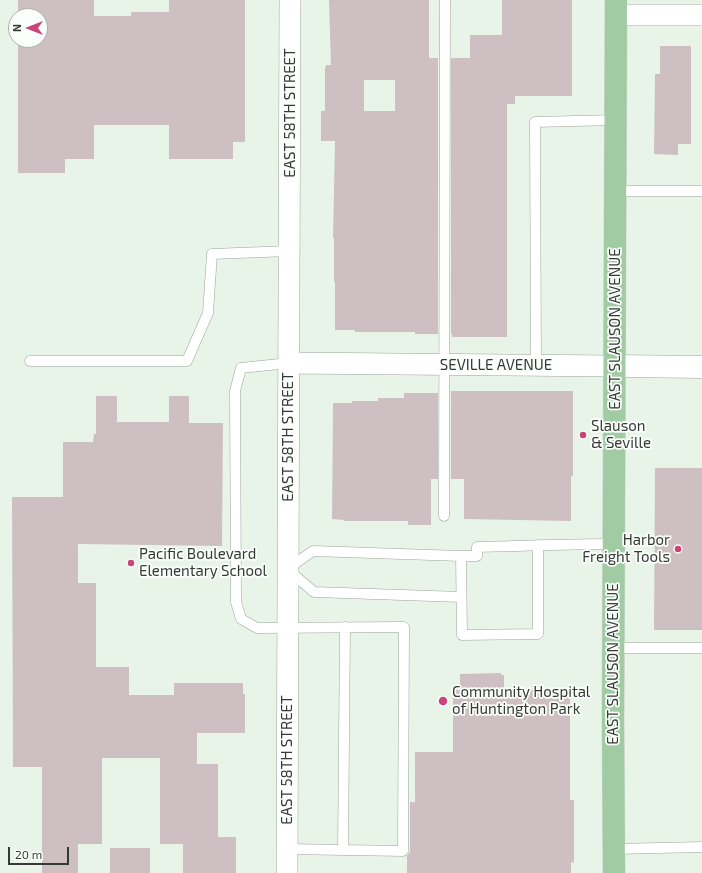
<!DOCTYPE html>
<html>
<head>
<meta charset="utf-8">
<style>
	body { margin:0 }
	#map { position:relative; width:702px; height:873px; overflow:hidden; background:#e9f4e9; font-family:"Exo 2",sans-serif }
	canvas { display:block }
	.north { position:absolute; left:8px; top:8px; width:40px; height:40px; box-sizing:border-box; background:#fbfffb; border:1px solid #acb0ac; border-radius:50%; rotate:270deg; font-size:11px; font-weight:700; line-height:16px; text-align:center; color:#363a36 }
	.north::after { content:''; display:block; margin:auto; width:14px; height:18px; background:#cd4278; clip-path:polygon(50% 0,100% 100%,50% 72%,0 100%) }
	.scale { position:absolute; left:8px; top:847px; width:61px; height:18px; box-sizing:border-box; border:2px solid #363a36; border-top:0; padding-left:5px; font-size:12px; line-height:14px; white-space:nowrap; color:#363a36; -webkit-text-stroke:3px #fbfffb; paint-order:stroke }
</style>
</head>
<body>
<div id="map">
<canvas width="702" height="873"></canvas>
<div class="north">N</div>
<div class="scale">20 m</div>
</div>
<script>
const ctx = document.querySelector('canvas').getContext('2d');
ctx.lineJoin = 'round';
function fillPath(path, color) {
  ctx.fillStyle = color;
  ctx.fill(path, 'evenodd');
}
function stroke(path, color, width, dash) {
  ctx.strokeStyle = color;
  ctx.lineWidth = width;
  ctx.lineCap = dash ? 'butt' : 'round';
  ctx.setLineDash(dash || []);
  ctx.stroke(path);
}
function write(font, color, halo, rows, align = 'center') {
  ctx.font = font + ' "Exo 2",sans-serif';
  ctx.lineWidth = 3.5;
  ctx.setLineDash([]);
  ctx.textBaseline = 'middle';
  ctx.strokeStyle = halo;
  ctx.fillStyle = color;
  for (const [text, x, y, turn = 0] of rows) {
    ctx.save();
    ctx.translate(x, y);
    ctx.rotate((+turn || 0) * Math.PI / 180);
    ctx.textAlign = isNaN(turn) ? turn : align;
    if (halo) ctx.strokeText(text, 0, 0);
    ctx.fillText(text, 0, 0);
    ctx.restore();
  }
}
fillPath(new Path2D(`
	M18 0H94V16H131V12H169V0H245V142H233V159H169V125H94V159H65V173H18V40H40V16H18Z
	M329 0H429V58H438V334H415V332H355V330H335V282H334V238H333L335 141H321V111H325V69L326 65H331ZM364 80H395V111H364Z
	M502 0H572V96H515V104H507V337H452V334H451V58H470V35H502Z
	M660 46H691V144H678V155L654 154 655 74H660Z
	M451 391H573V476H571V521L464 519V479H451Z
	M404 393H438V479H431V525H408V521H344V520L332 519 333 403H352V401H378V398H404Z
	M96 396H117V422H169V396H189V423H223L222 546 78 544V583H96V667H129V695H174V683H243V694H245V733H197V764H218V837H236V873H183V844H160V758H102V844H78V873H42V767H13L12 497H63V442H93L94 434H96Z
	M655 468H702V630H654Z
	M501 673V675H504V690H570V800H574V863L571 862V873H407V856L410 851V802H415V752H453V690H460V674Z
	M110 848H150V873H110Z`), '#cebfc3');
const lane = new Path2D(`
	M615 191H702
	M30 361H187L208 313 212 254 289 251
	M536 365 535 122 615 120
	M444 516 445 0
	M538 545V634L462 635 461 556H477V547C523 546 568 544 614 544
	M461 556 313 551 287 569 314 592 461 597
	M613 648H702
	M287 849 403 851 404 627 257 628 241 619 236 602 235 391 241 368 289 363
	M613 849 702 847
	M343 850 345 627`);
const street = new Path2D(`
	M616 15H702
	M289 363 615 366
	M287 873 290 0`);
const secondary = new Path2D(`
	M615 366 702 367`);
const primary = new Path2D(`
	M614 873 613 720 616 0`);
stroke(lane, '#9ba49b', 11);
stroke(street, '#9ba49b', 22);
stroke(secondary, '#9ba49b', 23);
stroke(primary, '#d3d4d3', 23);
stroke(lane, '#fff', 10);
stroke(street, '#fff', 21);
stroke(secondary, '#fff', 22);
stroke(primary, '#a0cba3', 22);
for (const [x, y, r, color] of [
	[583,435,4,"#cd4278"],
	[678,549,4,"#cd4278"],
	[131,563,4,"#cd4278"],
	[443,701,5,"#cd4278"]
]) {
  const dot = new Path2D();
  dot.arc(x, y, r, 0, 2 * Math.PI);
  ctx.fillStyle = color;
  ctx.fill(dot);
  stroke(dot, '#fbfffb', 1.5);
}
write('15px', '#363a36', '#fbfffb', [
	["EAST 58TH STREET",290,113,-90],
	["EAST SLAUSON AVENUE",615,329,-90],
	["SEVILLE AVENUE",496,365],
	["EAST 58TH STREET",288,437,-90],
	["EAST SLAUSON AVENUE",613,664,-90],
	["EAST 58TH STREET",287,760,-90]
]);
write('15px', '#363a36', '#fbfffb', [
	["Slauson",591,426],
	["& Seville",591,443],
	["Harbor",670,540,"right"],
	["Freight Tools",670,557,"right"],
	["Pacific Boulevard",139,554],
	["Elementary School",139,571],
	["Community Hospital",452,692],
	["of Huntington Park",452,709]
], 'left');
</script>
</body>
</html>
